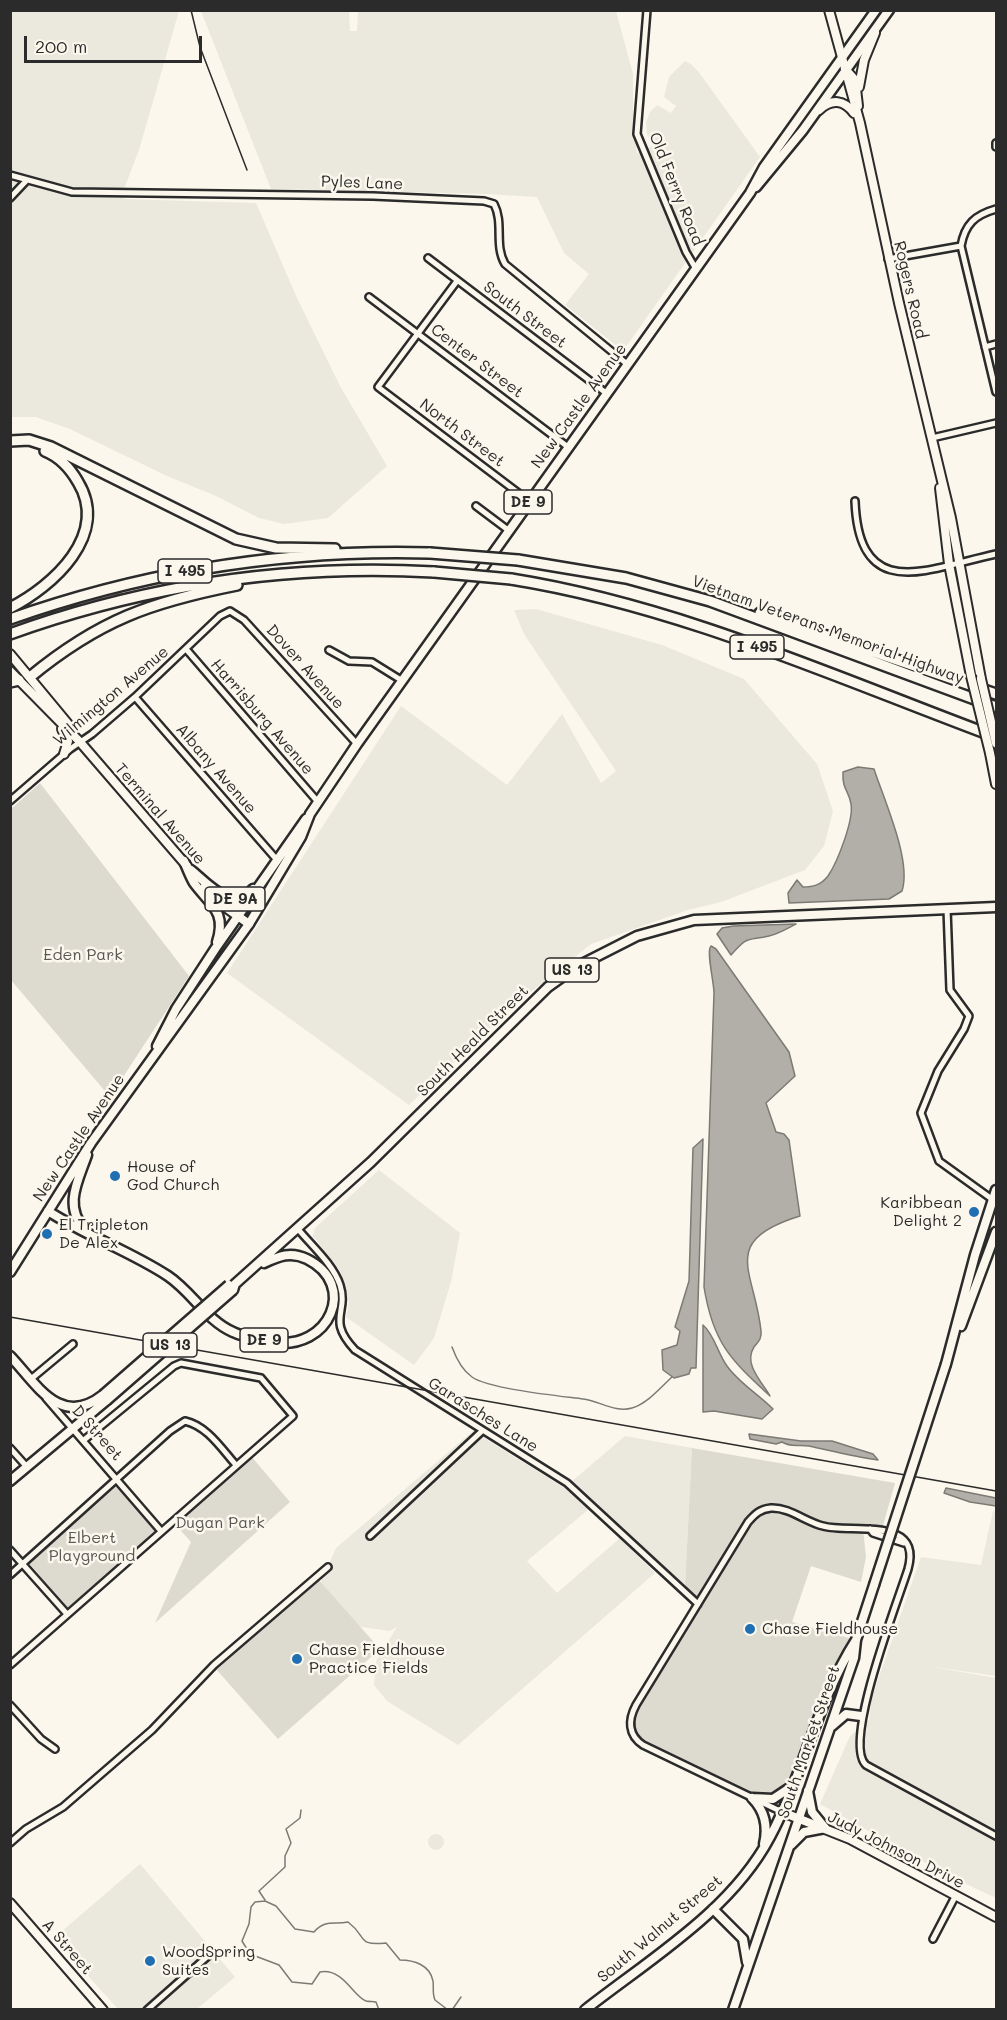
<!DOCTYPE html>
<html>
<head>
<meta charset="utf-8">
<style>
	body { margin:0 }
	#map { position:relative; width:1007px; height:2020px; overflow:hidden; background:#fbf7ec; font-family:Mali,sans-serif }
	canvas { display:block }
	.frame { position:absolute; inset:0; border:12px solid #2b2b2b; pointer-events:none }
	.scale { position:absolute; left:24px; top:36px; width:178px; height:27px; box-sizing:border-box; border:3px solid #2b2b2b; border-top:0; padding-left:8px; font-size:18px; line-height:21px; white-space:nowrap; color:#2b2b2b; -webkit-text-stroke:4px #fbf7ec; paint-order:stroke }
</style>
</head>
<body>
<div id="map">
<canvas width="1007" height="2020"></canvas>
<div class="frame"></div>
<div class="scale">200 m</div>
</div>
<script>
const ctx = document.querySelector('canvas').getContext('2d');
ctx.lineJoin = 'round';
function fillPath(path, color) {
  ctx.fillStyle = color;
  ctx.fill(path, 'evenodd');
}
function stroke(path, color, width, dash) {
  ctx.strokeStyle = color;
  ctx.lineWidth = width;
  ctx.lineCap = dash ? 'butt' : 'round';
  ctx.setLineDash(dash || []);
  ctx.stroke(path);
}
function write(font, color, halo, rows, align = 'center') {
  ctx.font = font + ' Mali,sans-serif';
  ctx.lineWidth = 5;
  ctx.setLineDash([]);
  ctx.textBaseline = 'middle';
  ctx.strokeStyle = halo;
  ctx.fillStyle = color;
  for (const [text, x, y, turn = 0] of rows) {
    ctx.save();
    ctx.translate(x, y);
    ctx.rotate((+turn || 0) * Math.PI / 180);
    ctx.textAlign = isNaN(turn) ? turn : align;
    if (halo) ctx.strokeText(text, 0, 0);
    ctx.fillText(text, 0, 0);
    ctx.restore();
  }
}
fillPath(new Path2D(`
	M11 11H179L139 150 124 189V199L256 203 297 298 340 386 387 466 328 518 284 524 259 518 216 496 167 476 70 429 36 417H11Z
	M201 11H349L350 31H357L358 11H616L633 74V119L637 153 652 146 647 134 646 122 650 112 657 105 671 113 676 106 664 97 669 77 685 61 691 64 698 71 760 157 623 351 565 305 589 274 564 253 537 197 486 194 271 189Z
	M536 609 662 645 744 679 817 764 833 811 824 846 805 870 721 902 688 910 591 944 511 1008 409 1105 227 973 401 706 507 785 562 714 601 783 616 771 524 634 514 610Z
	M379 1170 460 1233 451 1282 434 1338 414 1365 346 1317 349 1303 340 1271 313 1236 315 1228Z
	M473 1431 566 1489 589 1509 527 1561 557 1593 620 1538 655 1573 458 1745 387 1701 374 1685 376 1661 397 1627 390 1631 340 1624 315 1595 336 1548Z
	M625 1436 692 1448 685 1585 571 1482Z
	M993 1511 996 1512V1676L927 1666 996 1678V1898L949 1876 820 1804 850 1736 869 1720 872 1697 921 1557 981 1565Z
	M428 1842a8 8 0 1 1 16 0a8 8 0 1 1-16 0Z
	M140 1864 235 1977 197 2009H118L54 1938Z`), '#ebe8de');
fillPath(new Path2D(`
	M40 783 189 976 110 1097 11 980V809Z
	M692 1448 895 1483 882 1529H863L866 1557 861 1582 811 1566 792 1622 856 1640 791 1786 762 1801 643 1745 631 1730 630 1720 697 1605 685 1585Z
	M251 1456 290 1502 155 1623 191 1542 174 1523Z
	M117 1486 156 1531 68 1609 29 1563Z
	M317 1578 380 1649 278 1739 215 1668Z`), '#dddad0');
const water = new Path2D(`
	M858 767 874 769C884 800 912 861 902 891L889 899 789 903 788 893 797 880 803 887C813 887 821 885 828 876 837 863 854 820 851 804 849 790 842 790 843 772Z
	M796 924C788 928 778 934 769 936 746 941 749 935 731 955L717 934 722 928 733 926Z
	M711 946 716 949 789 1052 795 1076 766 1103 776 1132 784 1134 789 1140 800 1216C718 1241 755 1271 761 1331 762 1339 758 1342 754 1347 743 1364 762 1382 770 1396 730 1359 713 1343 704 1287L714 993C714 982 706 951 711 946Z
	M703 1139 696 1368H691L689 1374 674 1378 663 1370 662 1350 677 1345 680 1331 675 1327 689 1281 693 1148Z
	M703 1325C714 1334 718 1354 727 1366 738 1382 759 1395 773 1409L762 1419 714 1411 703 1412Z
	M749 1434 801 1441H832L873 1454 878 1460C854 1457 832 1451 809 1446 798 1444 792 1448 782 1442L776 1444 750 1439Z
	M946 1488 996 1498V1506L970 1502 944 1493Z`);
fillPath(water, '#b1afa7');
stroke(water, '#7b7a75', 1.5);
stroke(new Path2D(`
	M452 1347C456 1358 462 1370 472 1377 489 1389 560 1396 583 1399 599 1401 616 1413 632 1408 647 1404 661 1387 672 1377
	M265 1900 259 1891 285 1867V1856L291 1843 286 1829 300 1818 301 1810
	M379 2010 376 2002C373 2001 370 2002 366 2001 353 1996 343 1968 320 1972L312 1984 292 1982 279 1965 250 1954 242 1941 249 1924 251 1907 255 1902 265 1901 276 1906 295 1929 314 1932C325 1919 334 1925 348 1922 368 1937 356 1946 386 1943L400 1960C414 1960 430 1965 433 1981 434 1988 432 1993 435 2000L448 2010
	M452 2010 461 1997`), '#7b7a75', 1.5);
const street = new Path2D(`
	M647 10 637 134 686 252 696 269
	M996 143V147
	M10 175 72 192 373 196 484 201 494 204C504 223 494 245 505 264L627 364
	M10 198 27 180
	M961 246 996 392
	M428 258 606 393
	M888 259 961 246C965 224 975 215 996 209
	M457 281 378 387 529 501
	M369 297 568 447
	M985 347 996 344
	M932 438 996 423
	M855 501C859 604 927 569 996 554
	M476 506 508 530
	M186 649 318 802
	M329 650 349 661 372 662 401 680
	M135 697 277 860
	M10 801 70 749 92 734 135 697 220 616 230 611 244 620 357 744
	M947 909 950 990 969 1016 964 1029 938 1071 921 1113 939 1161 996 1202
	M298 1229C311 1245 333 1264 340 1285 349 1313 326 1319 355 1350L567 1483 698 1604
	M31 1379 73 1344
	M46 1398 161 1531
	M10 1448 27 1467
	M870 1529 873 1533 904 1543
	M370 1536 482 1431
	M10 1550 67 1614
	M10 1575 170 1431 185 1421C207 1426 221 1448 236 1465
	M10 1665 293 1416 261 1378 181 1363 174 1366 84 1440
	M10 1705 41 1739 55 1749
	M782 1812 643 1745C628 1735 628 1720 636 1705L748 1522C755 1514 760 1509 771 1508 789 1507 806 1522 823 1526 850 1534 923 1515 908 1569 898 1601 842 1743 866 1765L996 1836
	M10 1843 26 1829 63 1807 152 1730 214 1665 328 1567
	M933 1939 956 1895
	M147 2010 208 1956`);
const secondary = new Path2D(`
	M829 10 860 123 899 303 951 518 981 679
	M845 69 855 80 858 106
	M859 87 864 60 875 33
	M819 110C832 98 844 100 854 113
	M940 488 949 564 971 676
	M10 654 73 730
	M10 671 80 742 187 866
	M62 729 68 741 64 754
	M990 753 996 784
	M205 886 228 909 249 924
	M782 1812 850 1839 996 1917
	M10 1903 103 2010`);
const primary = new Path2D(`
	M756 187 803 130 889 10
	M184 861C187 868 190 876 194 883 210 905 227 911 217 942
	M191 870C208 884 232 913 253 889
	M157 1046 176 1009 215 949 306 819
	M48 1211C86 1236 130 1251 168 1276 192 1292 207 1321 233 1332 245 1338 260 1339 273 1342 329 1351 359 1285 307 1259 291 1251 279 1256 264 1263
	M85 1230C63 1206 78 1181 87 1155
	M10 1272 91 1143 249 924 301 837 310 814 357 744 750 193 764 167 876 10
	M233 1290 235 1284 371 1162 548 987 576 967 637 936 694 920 996 907
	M961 1326 996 1232
	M10 1356C36 1383 60 1429 103 1395
	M946 1364 975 1255 996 1190
	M10 1481 107 1400
	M832 1726 846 1714 861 1716
	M808 1791 812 1812 825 1828
	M752 1798C765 1811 768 1827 764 1844
	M752 1798 773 1799 791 1787
	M791 1845 804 1832 825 1828
	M713 1909 743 1939 747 1962
	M585 2010C650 1959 731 1911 770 1837 804 1773 817 1701 856 1640
	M733 2010 854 1658 856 1640 874 1585`);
const highway = new Path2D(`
	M10 441 29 440 51 447 236 539 276 548 335 549
	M518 560 626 578 710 601 996 707
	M511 579C680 606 837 678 996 737
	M10 608C53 586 110 535 78 482 70 468 60 457 45 451
	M760 613 996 694
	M10 619C146 571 286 549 430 553
	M10 634C146 585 290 564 434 572
	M30 677C99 620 151 602 237 585
	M10 682 19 680`);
stroke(street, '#2b2b2b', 10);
stroke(secondary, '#2b2b2b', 12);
stroke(primary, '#2b2b2b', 13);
stroke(highway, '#2b2b2b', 14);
stroke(street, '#fbf7ec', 5);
stroke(secondary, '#fbf7ec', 8);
stroke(primary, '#fbf7ec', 8);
stroke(highway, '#fbf7ec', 9);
stroke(new Path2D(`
	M191 10 200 47 247 170
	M10 1317 996 1491`), '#2b2b2b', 1.5);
const secondaryBridge = new Path2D(`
	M971 676 990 753
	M981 679 996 743`);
const primaryBridge = new Path2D(`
	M103 1395 229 1285
	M107 1400 233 1290
	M874 1585 946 1364`);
const highwayBridge = new Path2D(`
	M430 553 518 560
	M434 572 511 579`);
stroke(secondaryBridge, '#2b2b2b', 12, []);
stroke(primaryBridge, '#2b2b2b', 13, []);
stroke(highwayBridge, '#2b2b2b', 14, []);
stroke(secondaryBridge, '#fbf7ec', 8);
stroke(primaryBridge, '#fbf7ec', 8);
stroke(highwayBridge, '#fbf7ec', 9);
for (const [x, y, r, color] of [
	[115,1176,6,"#1f6fb2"],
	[974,1212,6,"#1f6fb2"],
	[47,1234,6,"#1f6fb2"],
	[750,1629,6,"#1f6fb2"],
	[297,1659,6,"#1f6fb2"],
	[150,1961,6,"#1f6fb2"]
]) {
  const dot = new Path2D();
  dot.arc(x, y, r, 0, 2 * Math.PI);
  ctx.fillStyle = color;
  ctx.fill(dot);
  stroke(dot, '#fbf7ec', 2);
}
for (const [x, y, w] of [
	[528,502,48],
	[185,571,54],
	[757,647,54],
	[235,899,60],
	[572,970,54],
	[264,1340,48],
	[170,1345,54]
]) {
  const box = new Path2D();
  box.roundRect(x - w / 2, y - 12, w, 24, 4.5);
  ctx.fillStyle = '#fbf7ec';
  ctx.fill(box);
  stroke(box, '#2b2b2b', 1.5);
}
write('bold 15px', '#2b2b2b', null, [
	["DE 9",528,502],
	["I 495",185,571],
	["I 495",757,647],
	["DE 9A",235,899],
	["US 13",572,970],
	["DE 9",264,1340],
	["US 13",170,1345]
]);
write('16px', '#2b2b2b', '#fbf7ec', [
	["Pyles Lane",362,183,2],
	["Old Ferry Road",676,189,68],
	["Rogers Road",910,290,77],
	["South Street",525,315,37],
	["Center Street",477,361,37],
	["New Castle Avenue",579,406,-54],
	["North Street",462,433,37],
	["Vietnam Veterans Memorial Highway",828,630,20],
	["Dover Avenue",305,667,48],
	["Wilmington Avenue",111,696,-40],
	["Harrisburg Avenue",262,717,49],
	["Albany Avenue",216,769,49],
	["Terminal Avenue",160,814,49],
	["South Heald Street",473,1041,-45],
	["New Castle Avenue",79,1138,-56],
	["Garasches Lane",483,1415,32],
	["D Street",97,1433,49],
	["South Market Street",809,1742,-71],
	["Judy Johnson Drive",896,1850,27],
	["South Walnut Street",660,1929,-40],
	["A Street",67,1947,49]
]);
write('16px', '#585754', '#fbf7ec', [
	["Eden Park",83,955],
	["Dugan Park",220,1523],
	["Elbert",92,1538],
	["Playground",92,1556]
]);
write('16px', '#2b2b2b', '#fbf7ec', [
	["House of",127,1167],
	["God Church",127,1185],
	["Karibbean",962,1203,"right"],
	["Delight 2",962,1221,"right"],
	["El Tripleton",59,1225],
	["De Alex",59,1243],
	["Chase Fieldhouse",762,1629],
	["Chase Fieldhouse",309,1650],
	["Practice Fields",309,1668],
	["WoodSpring",162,1952],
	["Suites",162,1970]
], 'left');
</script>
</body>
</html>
